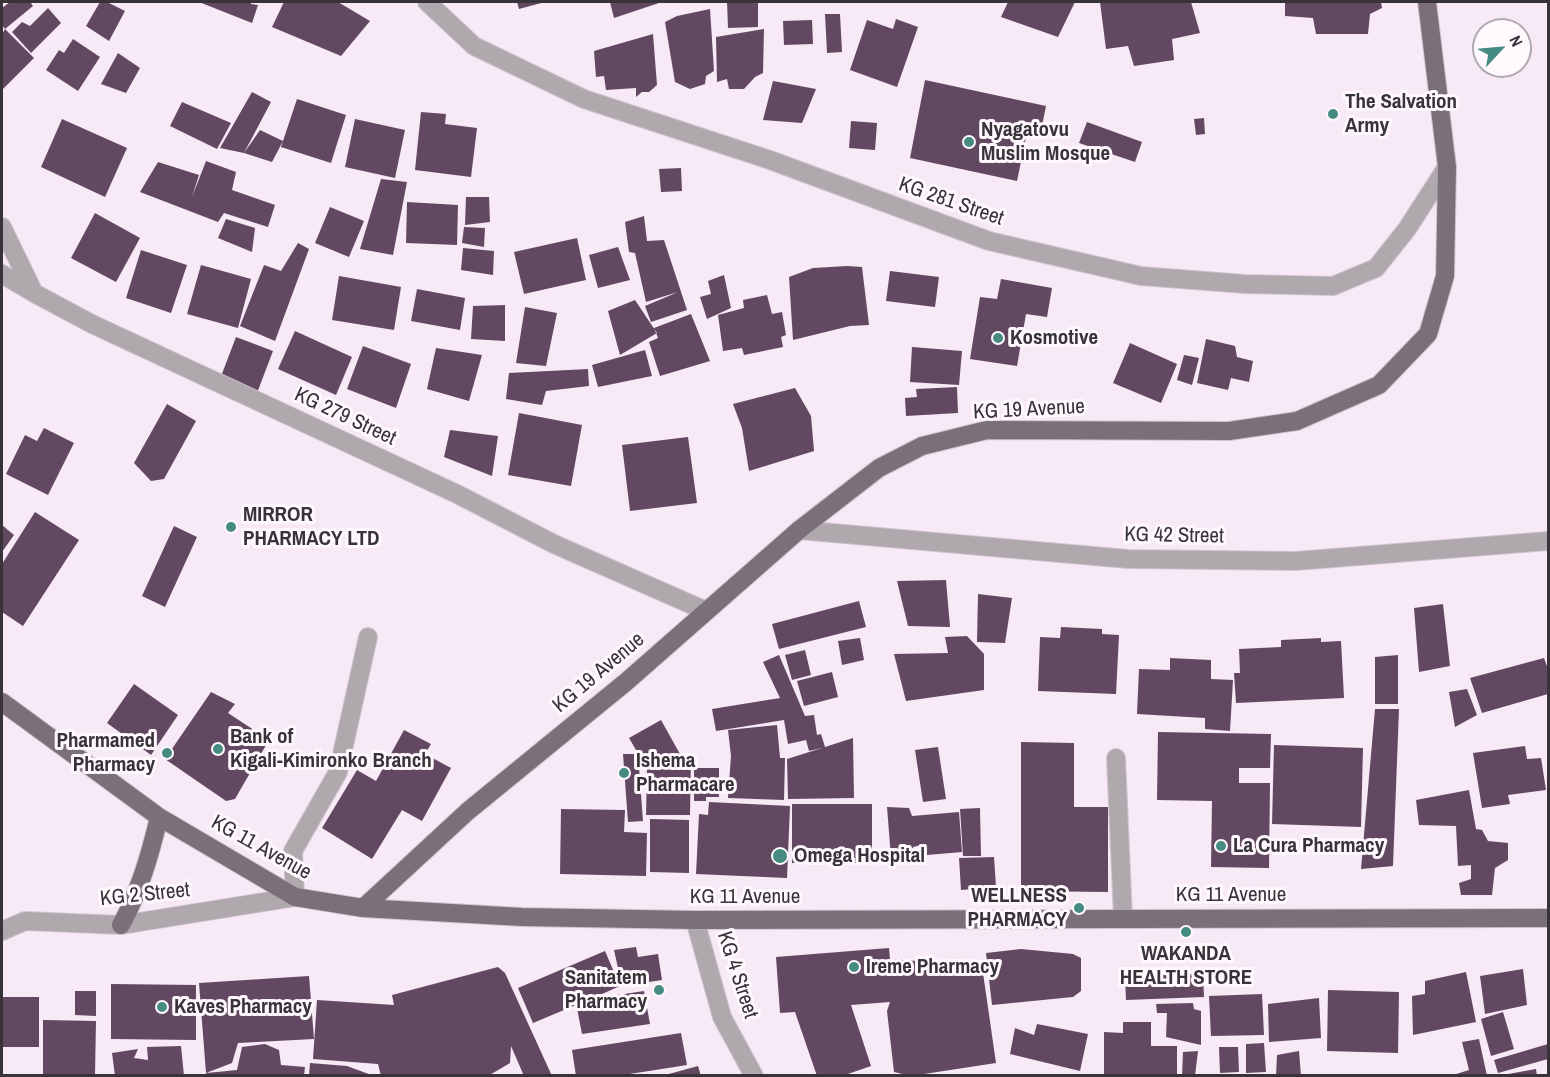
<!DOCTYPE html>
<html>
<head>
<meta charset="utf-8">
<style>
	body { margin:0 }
	#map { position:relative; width:1550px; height:1077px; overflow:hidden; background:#f7e9f6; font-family:"Archivo Narrow",sans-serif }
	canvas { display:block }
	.frame { position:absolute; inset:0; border:3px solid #383338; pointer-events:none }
	.north { position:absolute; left:1472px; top:18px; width:60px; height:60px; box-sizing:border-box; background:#fff9fe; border:2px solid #afaaaf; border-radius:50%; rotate:64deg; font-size:16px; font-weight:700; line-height:24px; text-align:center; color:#383338 }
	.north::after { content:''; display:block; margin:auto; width:21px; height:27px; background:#468b82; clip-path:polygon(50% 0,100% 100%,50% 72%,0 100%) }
</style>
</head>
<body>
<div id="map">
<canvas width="1550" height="1077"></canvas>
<div class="frame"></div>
<div class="north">N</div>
</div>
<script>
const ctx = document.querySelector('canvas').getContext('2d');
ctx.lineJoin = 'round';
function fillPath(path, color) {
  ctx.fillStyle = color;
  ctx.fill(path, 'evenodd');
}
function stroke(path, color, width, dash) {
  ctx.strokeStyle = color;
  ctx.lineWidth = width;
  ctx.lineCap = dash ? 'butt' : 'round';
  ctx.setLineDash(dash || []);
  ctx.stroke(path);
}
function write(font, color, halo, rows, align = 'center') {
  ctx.font = font + ' "Archivo Narrow",sans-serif';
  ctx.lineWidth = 6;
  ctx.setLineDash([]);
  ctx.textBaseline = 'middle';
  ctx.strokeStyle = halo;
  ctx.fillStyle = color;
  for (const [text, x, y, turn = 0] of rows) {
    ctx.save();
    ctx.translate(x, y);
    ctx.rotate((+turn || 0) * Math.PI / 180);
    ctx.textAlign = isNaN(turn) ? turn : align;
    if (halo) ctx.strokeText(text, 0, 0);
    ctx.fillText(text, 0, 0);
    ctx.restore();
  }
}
fillPath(new Path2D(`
	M10 2H33L31 3 33 6 5 29 2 25V8Z
	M100 2H107L125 11 109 41 86 26Z
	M199 2H251V4L258 5 252 23Z
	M284 2H338L370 21 341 56 272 27Z
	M517 2H545L519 9Z
	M610 2H662L614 18Z
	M727 2H758V27L728 28Z
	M1008 2H1075L1058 37 1001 17Z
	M1100 2H1191L1200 33 1172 39 1174 60 1134 66 1128 46 1106 49Z
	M1285 2H1381L1382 8 1370 14 1368 34H1316L1313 18 1285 16Z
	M48 8 61 23 31 53 12 32 22 22 30 26Z
	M710 9 714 71 706 76 705 84 690 89 675 82 665 22 677 16Z
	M825 14H840L842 52 827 53Z
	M896 19 918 27 897 87 850 70 867 20 893 29Z
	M812 20 813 44 784 45 783 21Z
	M5 29 34 58 2 90V34Z
	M764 29 763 73 755 77 744 89H729L727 79 717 82 716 37Z
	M653 34 657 85 649 92H642L636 97V88L606 90 604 76 596 77 594 51Z
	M73 39 100 57 78 91 46 70 59 50 64 53Z
	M118 53 140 68 126 93 101 84Z
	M925 80 1046 106 1042 126 1029 123 1017 181 910 158Z
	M773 81 816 89 802 123 763 120Z
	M252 92 271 102 244 153 220 148Z
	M297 99 346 115 331 163 281 147 283 141 272 162 244 153 260 130 283 141Z
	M182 102 231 123 217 149 170 126Z
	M421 112 446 114 445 124 477 128 471 177 415 170Z
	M1204 118 1205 134 1196 135 1194 119Z
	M62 119 127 148 105 197 41 167Z
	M355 119 405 130 395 178 345 167Z
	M851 121 877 123 875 150 849 148Z
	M1087 122 1142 142 1135 162 1079 143Z
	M206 161 236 172 232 190 275 205 268 227 224 213 218 222 140 192 158 162 199 175 192 197Z
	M681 168 682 191 661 192 659 169Z
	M381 179 407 182 393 255 360 249Z
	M466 197H489L490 222 465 225Z
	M407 202 458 205 457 245 406 243Z
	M330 207 364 221 349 257 315 243Z
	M95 213 140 238 116 282 71 258Z
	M644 216 647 241 664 240 687 310 651 322 645 306 678 292 646 302 635 253 629 252 625 222Z
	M226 219 255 228 252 252 218 238Z
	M464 227 485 228 484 247 462 243Z
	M577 238 586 280 524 294 514 252Z
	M298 243 309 249 275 341 240 326 264 265 281 271Z
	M618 247 630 280 598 288 589 255Z
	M463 248 494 251 493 275 461 270Z
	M141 250 187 265 171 313 126 298Z
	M201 265 251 279 238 328 187 314Z
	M847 266 862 267 869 325 850 326 793 340 789 277 813 268Z
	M890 271 939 277 935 307 886 301Z
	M724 275 731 308 707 319 700 297 711 294 708 281Z
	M339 276 401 287 394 330 332 320Z
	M1001 279 1052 288 1047 317 1026 314 1017 366 970 359 980 297 997 299Z
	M417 289 465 298 460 330 411 321Z
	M767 295 772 314 782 312 786 335 781 337 783 347 744 355 742 348 723 351 718 315 744 308 743 300Z
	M635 300 657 333 620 355 608 311Z
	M505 305V341L471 339 473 306Z
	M525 307 557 313 546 366 516 363Z
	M691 314 710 361 660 376 649 342 658 338 654 328Z
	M295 331 352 357 336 395 278 369Z
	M236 337 273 351 257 393 220 379Z
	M1206 339 1235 346 1237 357 1253 361 1249 382 1231 378 1228 390 1197 383Z
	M1130 343 1177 364 1161 403 1113 383Z
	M363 346 411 364 396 408 347 389Z
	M912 347 962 351 959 385 910 382Z
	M436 348 482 355 469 401 427 389Z
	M645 350 652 376 598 387 592 365Z
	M1184 355 1199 358 1192 385 1177 380Z
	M588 369 589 386 546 391 542 405 506 399 509 373Z
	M957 387 958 413 906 416 905 398 917 397 916 389Z
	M795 388 811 416 814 451 749 471 742 428 733 404Z
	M167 404 196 421 164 479 151 481 134 463Z
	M519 413 582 425 571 486 508 475Z
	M44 428 74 443 48 495 6 474 25 435 37 441Z
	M450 430 498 436 492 476 444 457Z
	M688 437 697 503 630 511 622 445Z
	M35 512 79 540 23 626 2 612V564Z
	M2 525 14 535 2 552Z
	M174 526 197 537 165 607 142 596Z
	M946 580 950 627 908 626 897 581Z
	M978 594 1012 598 1005 643 977 642Z
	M859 601 866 627 779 649 772 624Z
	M1443 604 1450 666 1419 672 1414 608Z
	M1061 627 1102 629V634L1119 635 1116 694 1038 691 1040 637 1060 638Z
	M967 636 984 654V690L906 701 894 654 948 653 945 637Z
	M860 638 864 660 842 665 838 641Z
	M1321 638V642L1341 641 1344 698 1236 703 1234 673H1240L1239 649 1281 647V640Z
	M805 650 811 675 792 680 785 655Z
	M779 655 805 716 814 715 817 735 821 734 825 747 853 738 854 798 788 799 787 759 822 748 809 751 806 740 788 744 784 720 716 731 712 709 780 698 763 662Z
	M1398 655V704H1375V657Z
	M1170 658 1211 660V679L1233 680 1230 731 1205 729V718L1137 714 1139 669 1170 670Z
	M1544 658 1548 669V694L1482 713 1470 678Z
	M832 672 838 697 804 706 797 681Z
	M134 684 178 715 151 755 107 723Z
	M1467 689 1477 715 1455 727 1449 692Z
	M211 692 235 704 228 713 269 740 235 799 226 801 165 759Z
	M1375 709H1399L1393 866 1361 869Z
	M661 720 680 754 691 755 690 815H646L647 769 629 738Z
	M777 725 780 758H785L784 800 728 798 731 756 728 730Z
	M404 730 431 744 425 754 451 768 422 821 402 810 372 859 322 828 357 770 376 781Z
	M1158 732 1271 734 1270 768H1239V783H1270L1269 868 1211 867 1212 801 1157 800Z
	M1021 742 1074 743V807H1108V892L1021 891Z
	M1274 745 1363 748 1361 827 1272 824Z
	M1525 746 1527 759 1541 758 1546 790 1508 795 1510 804 1482 808 1473 753Z
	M938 747 946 799 923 802 915 750Z
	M623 754H638L643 821 628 822Z
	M694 768H719V797H706V801H694Z
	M1469 790 1476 829 1482 830 1488 841 1508 843V860L1495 868 1492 895H1461L1459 883 1471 879V865L1458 866 1456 826 1419 825 1416 800Z
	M709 802 790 806 787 878 696 874 699 814 708 815Z
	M792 804H872V863H792Z
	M887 807 909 808 912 816 959 812 962 852 927 855 926 844 913 847 910 858H891Z
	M980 808 981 856H963L960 809Z
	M561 809 625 810 624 832 647 833 646 876 560 874Z
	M650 819 689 820V873L650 872Z
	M994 857 996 887 961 890 959 858Z
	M636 947 638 957 658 954 662 980 622 986 614 950Z
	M889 948 890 959 982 966 996 1063 911 1076 894 1072 887 1011 890 1002 851 1005 871 1066 842 1076H817L795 1012 780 1013 776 957Z
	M1021 949 1073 954 1081 958V991L1073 997 992 1005 986 953Z
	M605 951 620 986 591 999 644 991 650 1024 582 1034 575 998 576 1005 533 1023 518 988Z
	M498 967 505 973 552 1076H524L511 1046 510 1063 488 1076H381L378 1064 313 1059 317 1000 394 1005 392 995Z
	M1523 969 1527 1005 1485 1014 1480 976Z
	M1466 972 1476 1022 1413 1035 1412 996 1425 994V981Z
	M1203 974 1204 997 1126 1000 1125 975Z
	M309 976 314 1039 238 1043 232 1063 206 1073 237 1070 242 1047 265 1044 279 1050 281 1065 305 1067 304 1076H207L206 1073 199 983Z
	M111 984 196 985V1040L111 1039Z
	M1328 990 1399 992 1398 1053 1327 1051Z
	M75 991H96V1016L75 1015Z
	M1262 994 1264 1035 1211 1036 1209 996Z
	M2 997H39V1047H2Z
	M1319 998 1321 1038 1269 1042 1268 1004Z
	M1193 1003 1194 1009 1201 1011V1045L1166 1037 1167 1013H1157L1156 1004Z
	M1503 1012 1514 1049 1491 1056 1481 1019Z
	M43 1020 96 1021 95 1075 43 1074Z
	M1123 1022H1151V1046H1177V1076H1104V1032L1123 1033Z
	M1037 1024 1088 1034 1080 1071 1010 1054 1015 1028 1034 1035Z
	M681 1033 687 1065 617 1076H576L572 1050Z
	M1479 1039 1487 1076H1450L1469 1070 1462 1042Z
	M1264 1043 1266 1072 1246 1073V1044Z
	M1548 1044V1059L1498 1073 1494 1060Z
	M181 1046 184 1076H115L112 1053 138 1049 134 1058 148 1060 147 1047Z
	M1219 1047H1238L1239 1072 1220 1073Z
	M1198 1051 1195 1076H1182L1183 1052Z
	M1299 1051 1301 1076H1276L1277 1055Z
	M310 1063 347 1066 374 1076H309Z
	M698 1066 701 1076H665V1075Z
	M1536 1069 1537 1076H1508V1074Z`), '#634861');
const minor = new Path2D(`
	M427 2 474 46 584 99 770 160 989 241 1141 276 1245 284 1333 286 1376 268 1407 229 1447 167
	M2 227 34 293 92 324 457 494 554 544 706 611
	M2 274 34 293
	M799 530 1128 559 1296 561 1548 541
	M1116 758 1123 918
	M695 920 722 1017 754 1076
	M2 931 25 921 121 925 295 897 293 851 338 772 368 637`);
const major = new Path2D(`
	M2 702 159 817 295 897 363 908 522 917 695 920 1548 918
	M363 908 468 811 626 682 799 530 879 468 922 446 987 430 1229 431 1297 421 1379 385 1428 334 1445 276 1447 167 1427 2
	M121 925C140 890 150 855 159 817`);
stroke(minor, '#d1c5d0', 20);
stroke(major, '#d1c5d0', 20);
stroke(minor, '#afa9ae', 18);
stroke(major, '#7b7079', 18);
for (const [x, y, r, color] of [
	[1333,114,6,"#468b82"],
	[969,142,6,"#468b82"],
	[998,338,6,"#468b82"],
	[231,527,6,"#468b82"],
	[218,749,6,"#468b82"],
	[167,753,6,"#468b82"],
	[624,773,6,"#468b82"],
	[1221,846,6,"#468b82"],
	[780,856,8,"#468b82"],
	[1079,908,6,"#468b82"],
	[1186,932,6,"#468b82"],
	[854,967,6,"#468b82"],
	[659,990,6,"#468b82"],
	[162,1007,6,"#468b82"]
]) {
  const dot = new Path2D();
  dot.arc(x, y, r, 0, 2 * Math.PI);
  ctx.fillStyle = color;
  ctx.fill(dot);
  stroke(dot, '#fff9fe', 2);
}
write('bold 21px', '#383338', '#fff9fe', [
	["The Salvation",1345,102],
	["Army",1345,126],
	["Nyagatovu",981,130],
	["Muslim Mosque",981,154],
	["Kosmotive",1010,338],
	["MIRROR",243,515],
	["PHARMACY LTD",243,539],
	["Bank of",230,737],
	["Kigali-Kimironko Branch",230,761],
	["Pharmamed",155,741,"right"],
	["Pharmacy",155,765,"right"],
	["Ishema",636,761],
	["Pharmacare",636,785],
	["La Cura Pharmacy",1233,846],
	["Omega Hospital",794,856],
	["WELLNESS",1067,896,"right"],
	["PHARMACY",1067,920,"right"],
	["WAKANDA",1186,954,"center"],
	["HEALTH STORE",1186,978,"center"],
	["Ireme Pharmacy",866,967],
	["Sanitatem",647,978,"right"],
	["Pharmacy",647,1002,"right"],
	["Kaves Pharmacy",174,1007]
], 'left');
write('21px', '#383338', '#fff9fe', [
	["KG 281 Street",951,202,19],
	["KG 19 Avenue",1029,410,-3],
	["KG 279 Street",345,417,25],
	["KG 42 Street",1174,536,1],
	["KG 19 Avenue",599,673,-40],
	["KG 11 Avenue",261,848,29],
	["KG 2 Street",145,895,-6],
	["KG 11 Avenue",1231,895],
	["KG 11 Avenue",745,897],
	["KG 4 Street",737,975,72]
]);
</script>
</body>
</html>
